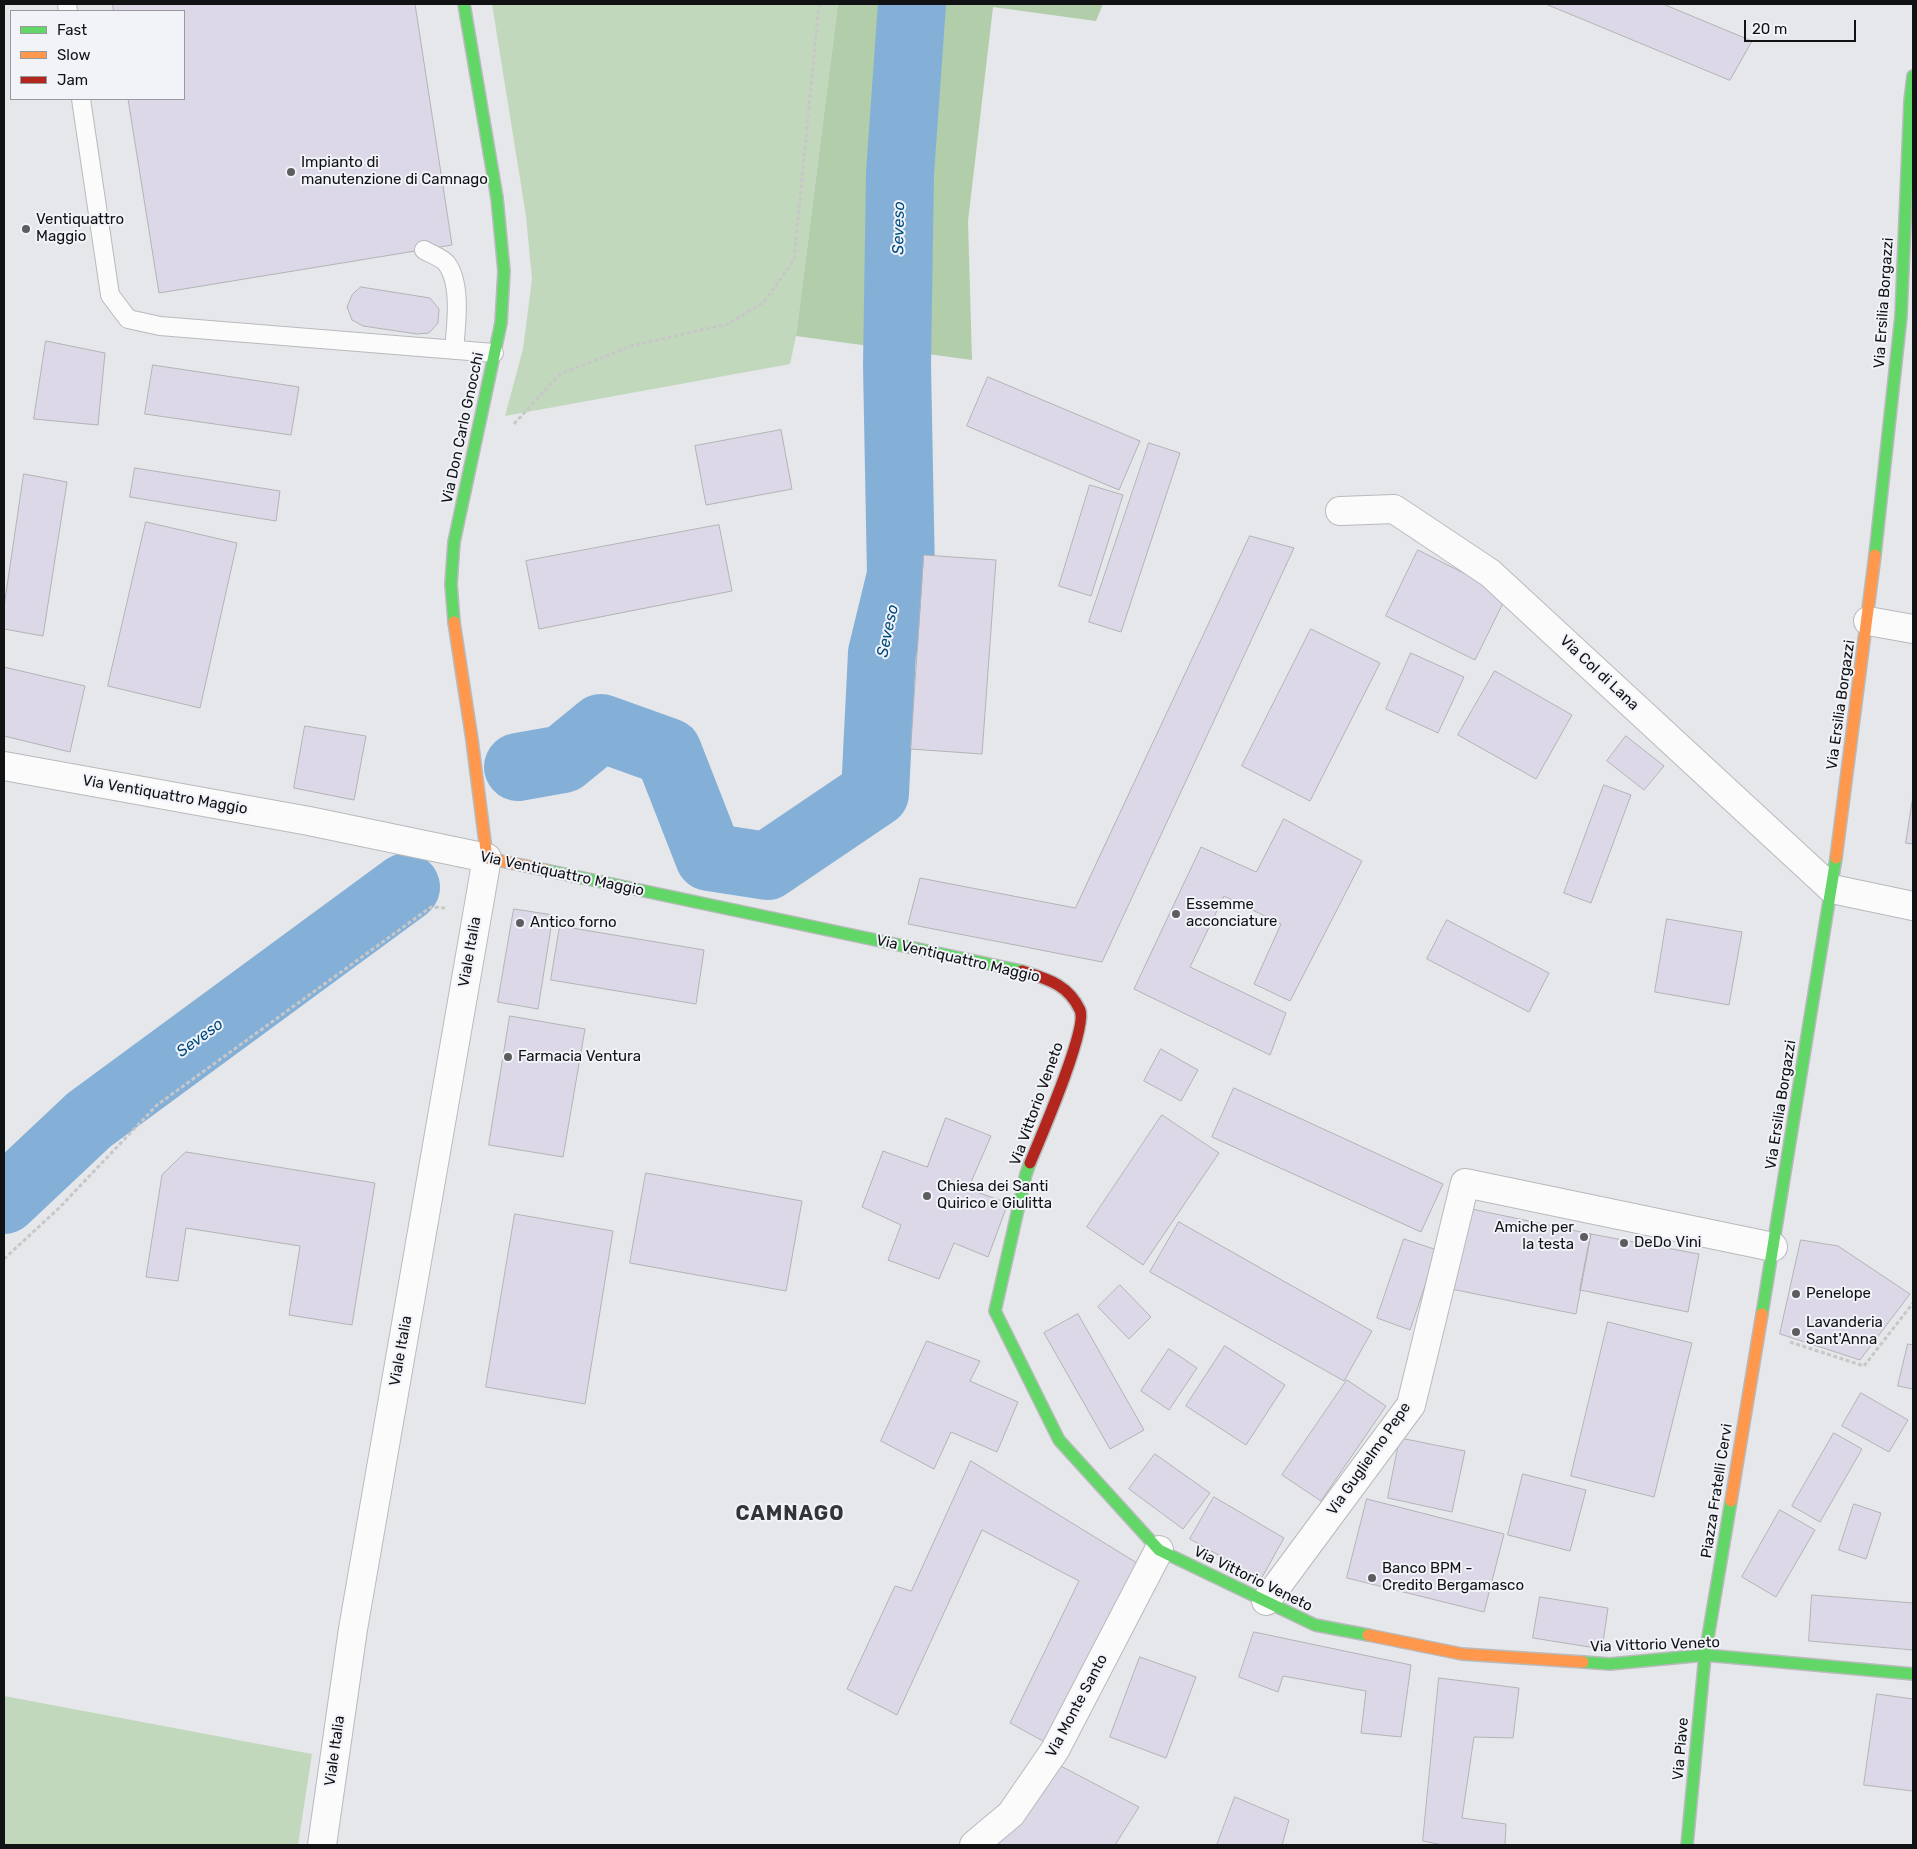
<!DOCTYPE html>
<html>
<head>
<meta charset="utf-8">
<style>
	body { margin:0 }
	#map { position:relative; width:1917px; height:1849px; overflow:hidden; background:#e5e7ea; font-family:Rubik,sans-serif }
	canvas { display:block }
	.frame { position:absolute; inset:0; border:5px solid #111214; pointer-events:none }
	.legend { position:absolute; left:10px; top:10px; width:175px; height:90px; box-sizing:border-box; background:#f1f3f9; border:1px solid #97999d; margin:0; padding:6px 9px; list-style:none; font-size:15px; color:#111214 }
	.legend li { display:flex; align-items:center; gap:10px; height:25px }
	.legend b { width:25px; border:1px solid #97999d }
	.scale { position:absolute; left:1744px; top:20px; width:112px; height:22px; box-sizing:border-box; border:2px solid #111214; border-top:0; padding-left:6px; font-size:15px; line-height:18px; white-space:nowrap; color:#111214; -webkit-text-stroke:4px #f1f3f9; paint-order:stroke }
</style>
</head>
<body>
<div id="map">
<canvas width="1917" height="1849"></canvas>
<div class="frame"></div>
<ul class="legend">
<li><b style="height:6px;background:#63d668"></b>Fast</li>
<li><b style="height:6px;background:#ff974d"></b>Slow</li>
<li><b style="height:6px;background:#b3261e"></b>Jam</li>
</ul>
<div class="scale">20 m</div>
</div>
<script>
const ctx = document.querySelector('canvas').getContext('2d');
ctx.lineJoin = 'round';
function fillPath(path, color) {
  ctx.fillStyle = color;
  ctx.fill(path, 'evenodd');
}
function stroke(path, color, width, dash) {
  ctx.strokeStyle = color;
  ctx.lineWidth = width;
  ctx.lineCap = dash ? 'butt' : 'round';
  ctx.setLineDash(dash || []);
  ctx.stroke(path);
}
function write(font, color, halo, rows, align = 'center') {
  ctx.font = font + ' Rubik,sans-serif';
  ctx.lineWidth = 4;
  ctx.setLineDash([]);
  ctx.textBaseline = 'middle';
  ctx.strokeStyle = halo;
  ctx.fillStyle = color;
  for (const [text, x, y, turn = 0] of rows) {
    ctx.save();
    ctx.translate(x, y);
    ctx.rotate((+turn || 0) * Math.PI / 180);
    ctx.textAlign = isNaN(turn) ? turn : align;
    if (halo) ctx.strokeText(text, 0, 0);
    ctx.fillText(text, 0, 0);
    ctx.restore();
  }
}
fillPath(new Path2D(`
	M492 4H838L796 336 790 364 505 416 523 349 532 279 526 216Z
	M4 1696 312 1754 298 1845H4Z`), '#c2d8bd');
fillPath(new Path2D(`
	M838 4H1103L1096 21 993 7 968 221 972 360 796 336Z`), '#b1cdaa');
stroke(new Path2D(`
	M518 767 563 759 601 728 668 752 709 857 767 866 875 793 882 653 901 575 897 365 900 173 912 4
	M4 1200 89 1120 406 887`), '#84b0d8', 68);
const building = new Path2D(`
	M113 4H415L452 245 159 293 128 99H184V11H114Z
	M1546 4H1663L1752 41 1730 80Z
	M361 287 430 298 439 309 438 323 429 333 417 334 363 326 352 320 347 307 352 295Z
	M46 341 105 353 98 425 34 419Z
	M153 365 299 387 291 435 145 414Z
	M988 377 1140 441 1119 490 967 426Z
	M781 430 792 489 706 505 695 446Z
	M1149 443 1180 453 1121 632 1089 622Z
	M135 468 280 491 276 521 130 497Z
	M24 474 67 482 43 636 4 629V607Z
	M1090 485 1123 495 1091 596 1059 586Z
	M146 522 237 543 200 708 108 686Z
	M719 525 732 591 539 629 526 561Z
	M1250 536 1294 548 1102 962 908 924 920 878 1075 908Z
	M1418 550 1507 595 1475 660 1386 616Z
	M924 555 996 560 982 754 911 749Z
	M1311 629 1380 663 1310 801 1242 766Z
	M1411 653 1464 677 1438 733 1386 709Z
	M4 667 85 686 70 752 4 736Z
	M1495 671 1572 715 1536 779 1458 735Z
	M305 726 366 736 354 800 294 788Z
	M1626 736 1664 766 1644 790 1607 761Z
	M1604 785 1631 795 1591 903 1564 893Z
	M1913 796V844L1906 843Z
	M1284 819 1362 861 1290 1001 1254 984 1281 924 1224 896 1190 967 1286 1013 1270 1055 1134 989 1201 847 1256 872Z
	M514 909 553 915 538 1009 498 1002Z
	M1667 919 1742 932 1729 1005 1655 992Z
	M1447 920 1549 973 1529 1012 1427 959Z
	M560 926 704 950 696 1004 551 980Z
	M510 1016 585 1029 563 1157 489 1145Z
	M1161 1049 1198 1070 1181 1101 1144 1081Z
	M1234 1088 1443 1184 1421 1232 1212 1137Z
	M1162 1115 1219 1153 1143 1265 1087 1227Z
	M946 1118 991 1136 968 1189 1008 1203 988 1257 954 1243 939 1279 888 1260 901 1225 862 1207 883 1151 927 1167Z
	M186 1152 375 1183 352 1325 289 1315 300 1246 186 1228 178 1281 146 1277 162 1175Z
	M646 1173 802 1201 786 1291 630 1263Z
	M1467 1208 1591 1234 1576 1314 1451 1289Z
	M515 1214 613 1231 585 1404 486 1387Z
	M1179 1222 1372 1331 1344 1381 1150 1272Z
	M1591 1234 1699 1254 1688 1312 1580 1290Z
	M1404 1239 1437 1250 1410 1330 1377 1318Z
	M1801 1240 1838 1246 1910 1294 1860 1360 1780 1334Z
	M1120 1285 1151 1317 1129 1339 1098 1307Z
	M1078 1314 1144 1430 1110 1449 1044 1333Z
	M1608 1322 1692 1343 1654 1497 1571 1476Z
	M927 1341 980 1361 970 1381 1018 1402 997 1452 951 1432 934 1469 881 1441Z
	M1908 1344 1913 1345V1389L1898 1386Z
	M1225 1346 1285 1385 1246 1445 1186 1406Z
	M1169 1349 1197 1368 1169 1410 1141 1391Z
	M1347 1380 1386 1406 1321 1501 1282 1475Z
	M1861 1393 1908 1420 1889 1452 1842 1426Z
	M1834 1433 1862 1449 1820 1522 1792 1506Z
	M1400 1438 1465 1451 1452 1512 1388 1498Z
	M1155 1454 1210 1493 1183 1529 1129 1489Z
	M971 1461 1137 1563 1052 1746 1010 1723 1079 1581 982 1530 897 1715 847 1689 895 1586 911 1591Z
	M1523 1474 1586 1490 1570 1551 1508 1535Z
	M1214 1497 1284 1538 1261 1579 1190 1539Z
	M1367 1499 1504 1534 1484 1612 1347 1578Z
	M1854 1504 1881 1513 1866 1559 1839 1550Z
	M1780 1510 1815 1530 1776 1597 1742 1577Z
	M1812 1595 1913 1603V1650L1809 1641Z
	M1540 1597 1608 1608 1602 1649 1533 1638Z
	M1254 1632 1411 1665 1401 1737 1361 1733 1366 1691 1283 1676 1278 1692 1239 1677Z
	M1140 1657 1196 1677 1166 1758 1110 1737Z
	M1439 1678 1519 1688 1513 1738 1474 1737 1462 1818 1506 1824 1505 1845H1443L1423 1841Z
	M1877 1694 1913 1699V1791L1864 1785Z
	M1055 1763 1139 1807 1115 1845H995L1021 1824Z
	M1235 1797 1289 1820 1282 1845H1217Z`);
fillPath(building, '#dcd8e7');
stroke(building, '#b2b3b5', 1);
const lane = new Path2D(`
	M67 4 68 11
	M81 99 110 295 128 319 160 326 494 353
	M424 250C431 254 443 258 447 264 462 285 456 326 454 350`);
const street = new Path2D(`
	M1340 511 1394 509 1490 573 1832 889 1913 906
	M1868 621 1913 629
	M4 766 309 821 487 858 353 1629 322 1845
	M1266 1601 1411 1405 1465 1183 1773 1247
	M974 1845 1011 1814 1055 1750 1159 1550`);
const fast = new Path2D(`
	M1875 555 1901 316 1910 101 1913 76
	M454 622 451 584 454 542 501 323 504 271 497 198 464 4
	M545 870 1022 971
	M1030 1163 1026 1174 995 1311 1059 1440 1159 1550 1315 1625 1368 1635
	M1762 1314 1836 858
	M1583 1662 1610 1664 1705 1655 1913 1674
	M1687 1845 1705 1655 1731 1501`);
const slow = new Path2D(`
	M454 622 472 740 487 858 545 870
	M1836 858 1875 555
	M1731 1501 1762 1314
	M1368 1635 1462 1654 1583 1662`);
const jam = new Path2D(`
	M1022 971C1047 979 1068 984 1080 1010 1088 1028 1040 1139 1030 1163`);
stroke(lane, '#b8babc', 20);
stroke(street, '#b8babc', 30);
stroke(fast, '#b8babc', 14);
stroke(slow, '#b8babc', 14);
stroke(jam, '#b8babc', 14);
stroke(new Path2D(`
	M514 424 560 374 631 346 728 324 764 302 794 260 819 4
	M4 1259 59 1208 157 1105 431 907 445 908
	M1790 1342 1864 1366 1913 1303`), '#c7c7c8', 3, [4, 2.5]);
stroke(lane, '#fbfbfc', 18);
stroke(street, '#fbfbfc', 28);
stroke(fast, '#63d668', 11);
stroke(slow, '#ff974d', 11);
stroke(jam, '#b3261e', 11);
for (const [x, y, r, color] of [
	[291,172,5,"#5b5d5f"],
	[26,229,5,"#5b5d5f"],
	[1176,914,5,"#5b5d5f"],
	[520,923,5,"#5b5d5f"],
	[508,1057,5,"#5b5d5f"],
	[927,1196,5,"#5b5d5f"],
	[1584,1237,5,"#5b5d5f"],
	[1624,1243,5,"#5b5d5f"],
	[1796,1294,5,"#5b5d5f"],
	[1796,1332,5,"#5b5d5f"],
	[1372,1578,5,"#5b5d5f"]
]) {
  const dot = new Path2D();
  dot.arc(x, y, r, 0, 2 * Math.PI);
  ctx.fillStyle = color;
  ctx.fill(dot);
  stroke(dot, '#f1f3f9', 2);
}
write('15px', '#111214', '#f1f3f9', [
	["Impianto di",301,163],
	["manutenzione di Camnago",301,180],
	["Ventiquattro",36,220],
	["Maggio",36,237],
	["Essemme",1186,905],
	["acconciature",1186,922],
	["Antico forno",530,923],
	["Farmacia Ventura",518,1057],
	["Chiesa dei Santi",937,1187],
	["Quirico e Giulitta",937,1204],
	["Amiche per",1574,1228,"right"],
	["la testa",1574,1245,"right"],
	["DeDo Vini",1634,1243],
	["Penelope",1806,1294],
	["Lavanderia",1806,1323],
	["Sant'Anna",1806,1340],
	["Banco BPM -",1382,1569],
	["Credito Bergamasco",1382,1586]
], 'left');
write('15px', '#111214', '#f1f3f9', [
	["Via Ersilia Borgazzi",1884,303,-86],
	["Via Don Carlo Gnocchi",463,428,-78],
	["Via Col di Lana",1599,673,43],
	["Via Ersilia Borgazzi",1841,705,-82],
	["Via Ventiquattro Maggio",165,795,10],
	["Via Ventiquattro Maggio",562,874,12],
	["Viale Italia",470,952,-80],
	["Via Ventiquattro Maggio",958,959,13],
	["Via Vittorio Veneto",1037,1104,-70],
	["Via Ersilia Borgazzi",1781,1105,-81],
	["Viale Italia",401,1351,-80],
	["Via Guglielmo Pepe",1369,1459,-55],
	["Piazza Fratelli Cervi",1717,1491,-81],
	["Via Vittorio Veneto",1253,1579,26],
	["Via Vittorio Veneto",1655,1645,-2],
	["Via Monte Santo",1077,1706,-62],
	["Via Piave",1681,1749,-85],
	["Viale Italia",335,1751,-82]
]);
write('italic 16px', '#004d81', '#f1f3f9', [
	["Seveso",899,228,-89],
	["Seveso",888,631,-78],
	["Seveso",200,1038,-36]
]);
ctx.letterSpacing = '1px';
write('bold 20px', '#323438', '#f1f3f9', [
	["CAMNAGO",790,1514]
]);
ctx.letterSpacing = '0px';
</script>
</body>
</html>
